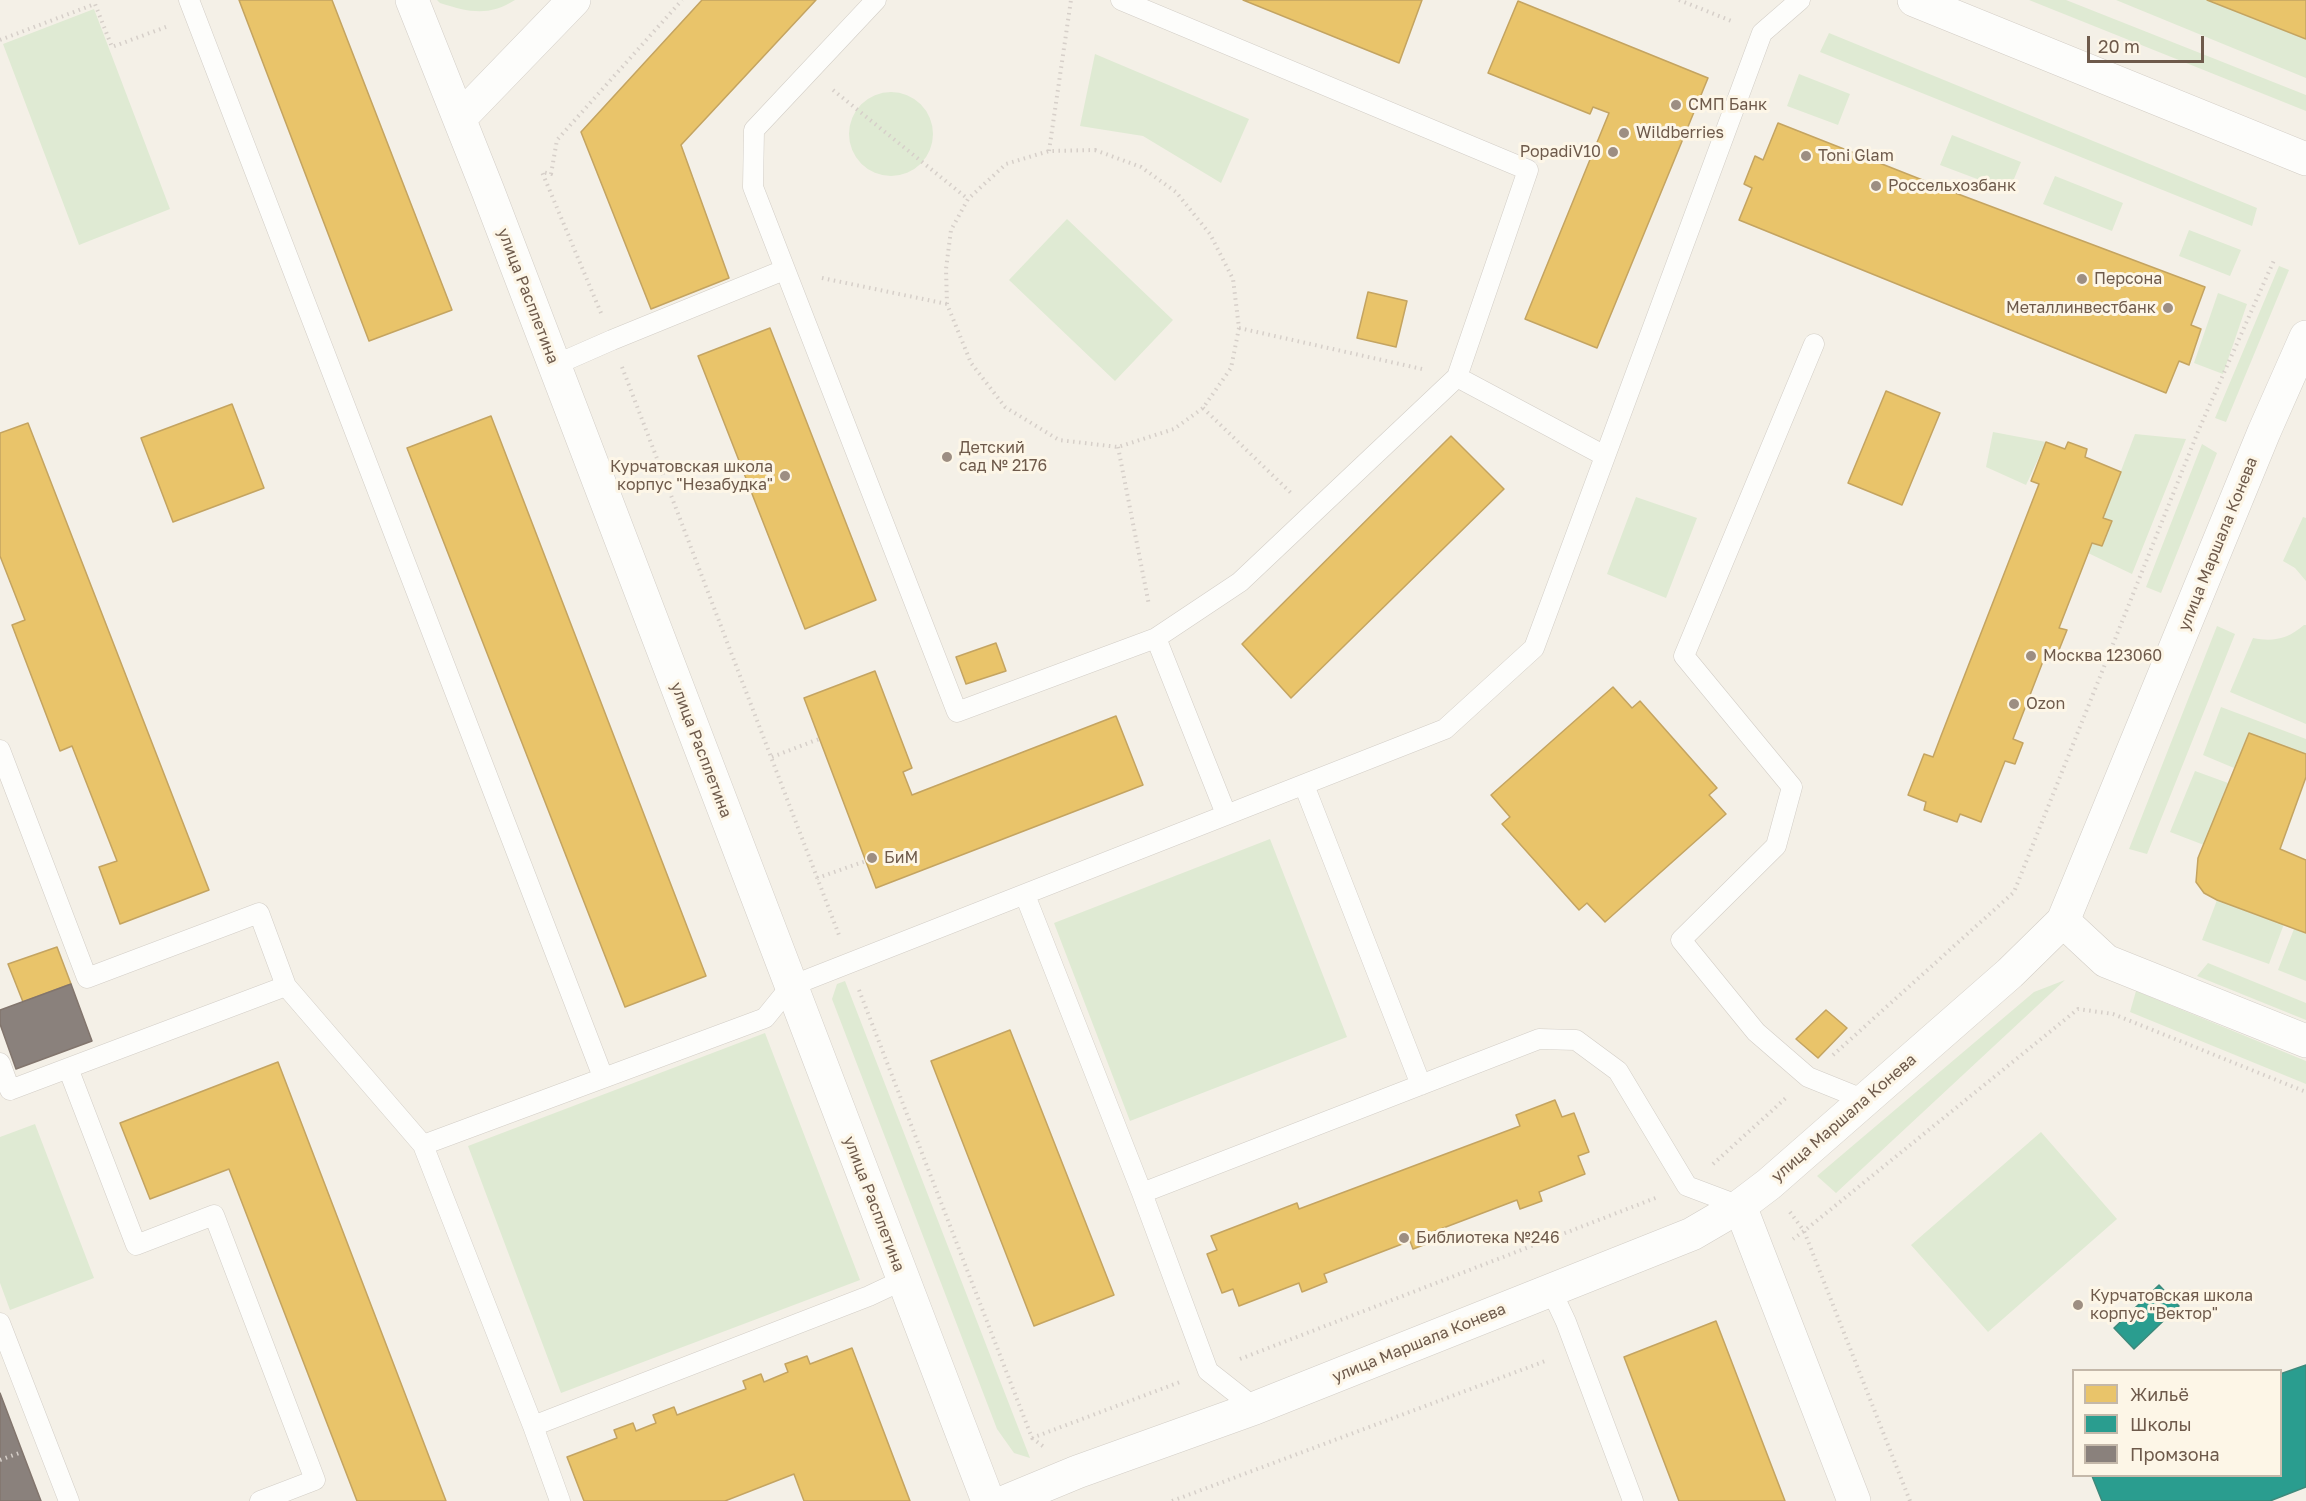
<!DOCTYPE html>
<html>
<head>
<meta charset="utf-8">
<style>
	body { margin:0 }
	#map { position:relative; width:2306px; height:1501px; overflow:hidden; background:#f4f0e7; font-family:"Golos Text",sans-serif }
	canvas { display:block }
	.legend { position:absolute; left:2072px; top:1369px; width:210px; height:108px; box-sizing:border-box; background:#fdf6e7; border:2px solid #c4b8a9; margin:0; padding:8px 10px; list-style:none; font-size:18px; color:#6e5a4b }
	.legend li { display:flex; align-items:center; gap:12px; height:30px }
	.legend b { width:30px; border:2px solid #c4b8a9 }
	.scale { position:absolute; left:2087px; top:36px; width:117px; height:27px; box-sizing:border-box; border:3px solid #6e5a4b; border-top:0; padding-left:8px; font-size:18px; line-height:21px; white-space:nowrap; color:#6e5a4b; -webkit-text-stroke:4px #fdf6e7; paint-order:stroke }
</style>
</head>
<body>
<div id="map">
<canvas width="2306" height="1501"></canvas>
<ul class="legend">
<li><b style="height:16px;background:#e9c46a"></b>Жильё</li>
<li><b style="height:16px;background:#2a9d8f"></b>Школы</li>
<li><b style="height:16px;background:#8a817c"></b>Промзона</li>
</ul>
<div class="scale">20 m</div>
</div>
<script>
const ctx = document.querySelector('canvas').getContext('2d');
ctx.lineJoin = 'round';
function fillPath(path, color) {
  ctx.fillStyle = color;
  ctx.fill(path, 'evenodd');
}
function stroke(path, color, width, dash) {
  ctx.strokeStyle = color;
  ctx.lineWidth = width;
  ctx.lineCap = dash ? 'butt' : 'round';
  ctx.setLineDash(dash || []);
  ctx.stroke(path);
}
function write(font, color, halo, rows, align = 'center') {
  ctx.font = font + ' "Golos Text",sans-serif';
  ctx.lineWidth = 6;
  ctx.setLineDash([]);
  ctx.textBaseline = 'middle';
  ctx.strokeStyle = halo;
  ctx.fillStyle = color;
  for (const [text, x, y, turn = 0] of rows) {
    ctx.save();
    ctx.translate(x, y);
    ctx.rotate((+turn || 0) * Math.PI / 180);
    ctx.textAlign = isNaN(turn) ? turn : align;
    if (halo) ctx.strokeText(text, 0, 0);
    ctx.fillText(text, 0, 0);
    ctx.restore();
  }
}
fillPath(new Path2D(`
	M437 0H515C488 17 469 12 440 3Z
	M2029 0H2066L2306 95V111Z
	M2116 0H2207L2306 39V78Z
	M94 9 170 209 79 245 3 44Z
	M1829 33 2257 208 2252 226 1820 52Z
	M1095 54 1249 119 1221 183 1143 136 1080 126Z
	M1799 74 1850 94 1838 125 1787 106Z
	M849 134a42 42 0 1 1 84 0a42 42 0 1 1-84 0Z
	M1952 135 2021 162 2009 191 1940 165Z
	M2055 176 2123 203 2112 231 2043 204Z
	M1067 219 1173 320 1115 381 1009 280Z
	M2189 230 2241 250 2230 276 2179 256Z
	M2279 266 2289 270 2226 422 2215 418Z
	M2218 293 2247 304 2223 374 2194 363Z
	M1993 432 2046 442 2026 485 1986 467Z
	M2135 434 2186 439 2132 574 2088 553 2092 543 2102 546 2112 521 2103 518Z
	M2202 444 2217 453 2161 593 2146 587Z
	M1636 497 1697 518 1666 598 1607 574Z
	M2303 517 2306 518V581L2295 568 2283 561Z
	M2304 625H2306V724L2230 692 2253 638C2273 642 2288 639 2304 625Z
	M2217 626 2235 634 2147 854 2129 849Z
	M2221 707 2306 739V754L2249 733 2234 768 2203 755Z
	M2195 771 2228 783 2204 845 2170 832Z
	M1270 839 1347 1037 1130 1121 1054 923Z
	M2217 900 2284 924 2269 964 2202 940Z
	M2294 929 2306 933V981L2278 970Z
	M2208 963 2306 1003V1020L2197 976Z
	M2065 980 1836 1193 1817 1176 2034 992Z
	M845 981 1030 1458 1014 1453 997 1429 832 999 837 984Z
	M2136 991 2306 1061V1084L2130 1012Z
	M765 1033 860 1280 561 1393 468 1146Z
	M35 1124 94 1278 10 1310 0 1283V1137Z
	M2041 1132 2117 1219 1988 1332 1911 1245Z`), '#dfead3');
const homes = new Path2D(`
	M239 0H332L452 310 369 341Z
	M702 0H816L681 145 729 278 651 309 581 132Z
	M1243 0H1422L1399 63Z
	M2207 0H2306V39Z
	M1518 1 1708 78 1597 348 1525 319 1609 113 1593 107 1590 114 1488 73Z
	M1778 123 1958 194 2205 287 2191 325 2201 329 2189 365 2179 361 2166 393 1739 220 1752 188 1744 184 1755 156 1763 160Z
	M1368 292 1407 301 1396 347 1357 338Z
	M770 328 876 600 805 629 698 356Z
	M1886 391 1940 413 1902 505 1848 483Z
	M232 404 264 488 173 522 141 438Z
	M491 416 706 976 625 1007 407 448Z
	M28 423 209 890 120 924 99 867 117 861 72 746 60 751 12 625 25 620 0 556V433Z
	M1451 436 1504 489 1291 698 1242 644Z
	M2046 442 2065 449 2068 442 2087 449 2085 457 2121 472 2103 518 2112 521 2102 546 2092 543 2059 628 2067 630 2057 655 2047 651 2013 739 2023 743 2015 764 2005 761 1981 822 1960 814 1957 822 1924 810 1926 802 1908 795 1924 754 1933 757 1941 736 2039 484 2031 481Z
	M996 643 1006 671 966 684 956 657Z
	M875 671 912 768 903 772 912 795 1116 716 1143 785 876 888 804 698Z
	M1613 687 1632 708 1640 701 1717 788 1709 795 1726 814 1605 922 1587 903 1579 910 1502 824 1510 817 1491 795Z
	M2249 733 2306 754V777L2280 849 2306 860V933L2217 900 2204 893 2196 882 2198 858Z
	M57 947 71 984 23 1002 8 964Z
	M1826 1010 1847 1028 1818 1058 1796 1039Z
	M1010 1030 1114 1295 1034 1326 931 1061Z
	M278 1062 446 1501H357L229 1169 150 1199 120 1123Z
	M1555 1100 1562 1117 1574 1113 1589 1152 1578 1156 1585 1174 1539 1192 1542 1201 1520 1209 1517 1200 1430 1233 1434 1241 1413 1249 1410 1241 1324 1274 1327 1282 1302 1292 1299 1283 1239 1306 1233 1289 1222 1293 1207 1254 1217 1250 1211 1236 1297 1203 1299 1209 1520 1126 1516 1115Z
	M1716 1321 1785 1501H1679L1624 1357Z
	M852 1348 910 1501H804L794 1474 725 1501H584L567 1457 617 1438 614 1430 633 1423 636 1431 656 1423 653 1415 674 1407 677 1415 746 1389 743 1381 761 1374 764 1382 788 1372 785 1364 807 1356 810 1364Z`);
fillPath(homes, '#e9c46a');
stroke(homes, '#c4a461', 1.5);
const schools = new Path2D(`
	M2159 1285 2179 1306 2134 1349 2114 1328Z
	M2306 1365V1487L2270 1501H2102L2092 1476H2280V1374Z`);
fillPath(schools, '#2a9d8f');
stroke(schools, '#3e897b', 1.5);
const industry = new Path2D(`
	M71 984 92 1041 16 1069 0 1024V1010Z
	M0 1393 22 1451 41 1501H0Z`);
fillPath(industry, '#8a817c');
stroke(industry, '#82756d', 1.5);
const service = new Path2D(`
	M189 0 603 1077
	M876 0 754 130 753 187 957 712 1156 638 1240 582 1457 377 1528 170 1121 0
	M1814 344 1684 656 1792 787 1776 846 1681 940 1756 1032 1808 1077 1865 1100
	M555 365 612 340 784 270
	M1457 377 1605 456
	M1156 638 1226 814
	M0 750 87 978 259 913 286 986 423 1145 765 1018 791 986 1445 729 1534 648 1762 33 1800 0
	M1304 785 1421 1085
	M1025 895 1142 1193 1208 1371 1255 1408
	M0 1063 10 1090 286 986
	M68 1068 136 1245 214 1215 315 1480 260 1501
	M423 1145 533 1426
	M1142 1193 1539 1039 1576 1040 1618 1071 1687 1186 1740 1206
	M1551 1290 1566 1322 1633 1501
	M0 1323 69 1501
	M560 1501 533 1426 869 1296 903 1280`);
const minor = new Path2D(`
	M2063 921 2106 961 2306 1041
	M1740 1206 1854 1501`);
const tertiary = new Path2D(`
	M412 0 488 191 988 1501
	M460 118 574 0
	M1007 1501 1077 1472 1255 1408 1692 1234 1740 1206 1769 1184 2010 973 2063 921 2264 432 2306 337`);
const secondary = new Path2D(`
	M1914 0 2306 159`);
stroke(service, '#d2cdc6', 21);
stroke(minor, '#d2cdc6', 34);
stroke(tertiary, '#d2cdc6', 34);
stroke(secondary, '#d2ccc4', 34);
stroke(new Path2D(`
	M1679 0 1734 22
	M0 40 95 4 112 47 166 27
	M833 90 968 199
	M1095 150 1141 167 1176 192 1210 234 1233 279 1239 328 1231 368 1203 408 1174 429 1118 447 1059 440 1005 407 971 363 947 304 946 269 951 230 968 199 1006 164 1049 151Z
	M1049 151 1071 0
	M822 278 947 304
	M601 313 542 172 551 174 557 140 682 0
	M1239 328 1422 369
	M622 367 839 935
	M1203 408 1291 493
	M1118 447 1149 605
	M772 757 819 739
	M817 878 866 861
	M859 990 1032 1438 1180 1382
	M1833 1055 2014 892 2199 429 2275 258
	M1713 1164 1787 1097
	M1790 1212 1804 1231 1793 1239
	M1240 1359 1658 1197
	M1032 1438 1044 1447
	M0 1460 19 1453
	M1172 1501 1548 1360
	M1910 1501 1804 1231 2078 1009 2113 1014 2306 1092`), '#d6cfc9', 4, [1.5, 4.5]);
stroke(service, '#fdfdfb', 20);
stroke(minor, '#fdfdfb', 33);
stroke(tertiary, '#fdfdfb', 33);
stroke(secondary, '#fdfdfb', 33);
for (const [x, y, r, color] of [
	[1676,105,6,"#9d8e82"],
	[1624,133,6,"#9d8e82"],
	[1613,152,6,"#9d8e82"],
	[1806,156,6,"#9d8e82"],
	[1876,186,6,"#9d8e82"],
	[2082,279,6,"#9d8e82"],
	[2168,308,6,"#9d8e82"],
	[947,457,6,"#9d8e82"],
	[785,476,6,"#9d8e82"],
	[2031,656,6,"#9d8e82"],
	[2014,704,6,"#9d8e82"],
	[872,858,6,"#9d8e82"],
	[1404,1238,6,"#9d8e82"],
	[2078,1305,6,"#9d8e82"]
]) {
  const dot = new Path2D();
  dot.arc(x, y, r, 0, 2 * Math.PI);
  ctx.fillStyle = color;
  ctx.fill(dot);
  stroke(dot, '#fdf6e7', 2);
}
write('16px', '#6e5a4b', '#fdf6e7', [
	["СМП Банк",1688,105],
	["Wildberries",1636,133],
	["PopadiV10",1601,152,"right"],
	["Toni Glam",1818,156],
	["Россельхозбанк",1888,186],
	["Персона",2094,279],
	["Металлинвестбанк",2156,308,"right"],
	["Детский",959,448],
	["сад № 2176",959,466],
	["Курчатовская школа",773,467,"right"],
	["корпус \"Незабудка\"",773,485,"right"],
	["Москва 123060",2043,656],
	["Ozon",2026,704],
	["БиМ",884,858],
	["Библиотека №246",1416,1238],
	["Курчатовская школа",2090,1296],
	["корпус \"Вектор\"",2090,1314]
], 'left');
write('16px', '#6e5a4b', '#fdf6e7', [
	["улица Расплетина",528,296,69],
	["улица Маршала Конева",2218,544,-68],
	["улица Расплетина",701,750,69],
	["улица Маршала Конева",1844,1118,-41],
	["улица Расплетина",874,1204,69],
	["улица Маршала Конева",1419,1343,-22]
]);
</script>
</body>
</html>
